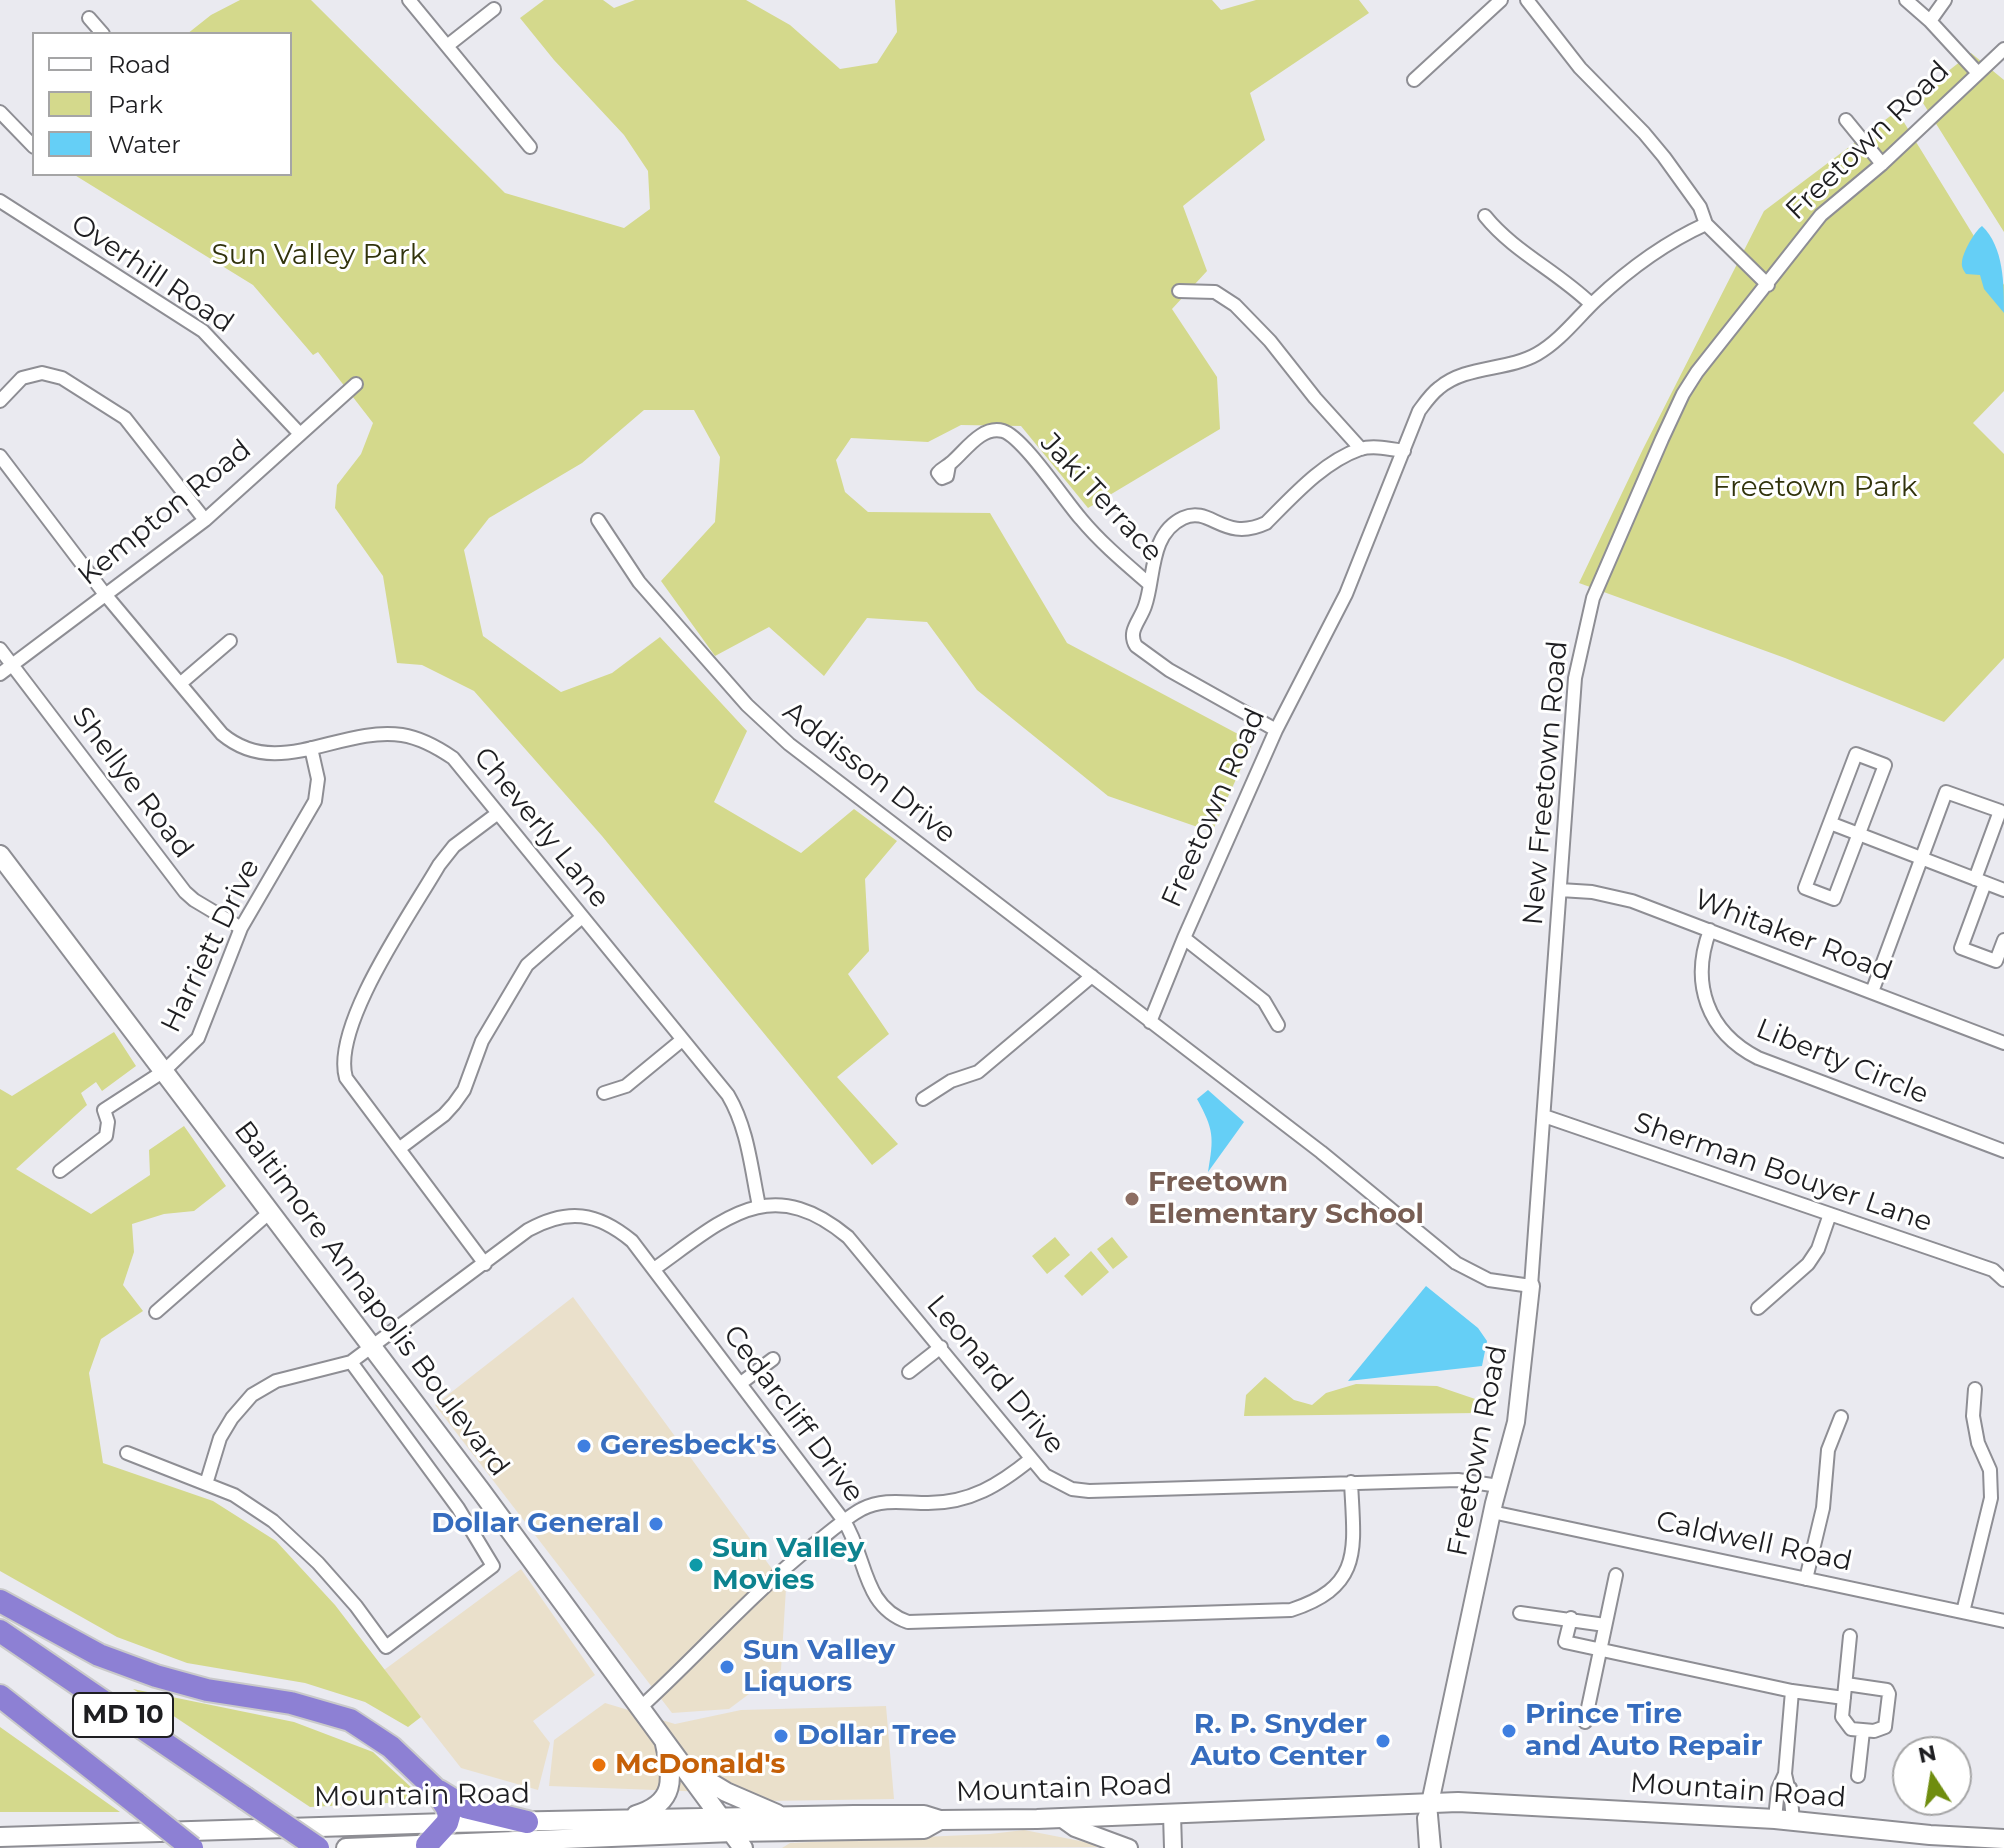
<!DOCTYPE html>
<html>
<head>
<meta charset="utf-8">
<style>
	body { margin:0 }
	#map { position:relative; width:2004px; height:1848px; overflow:hidden; background:#eaeaf0; font-family:Montserrat,sans-serif }
	canvas { display:block }
	.legend { position:absolute; left:32px; top:32px; width:260px; height:144px; box-sizing:border-box; background:#fff; border:2px solid #a5a5a6; margin:0; padding:10px 14px; list-style:none; font-size:24px; color:#1e1e21 }
	.legend li { display:flex; align-items:center; gap:16px; height:40px }
	.legend b { width:40px; border:2px solid #a5a5a6 }
	.north { position:absolute; left:1892px; top:1736px; width:80px; height:80px; box-sizing:border-box; background:#fff; border:2px solid #a5a5a6; border-radius:50%; rotate:348deg; font-size:22px; font-weight:700; line-height:32px; text-align:center; color:#1e1e21 }
	.north::after { content:''; display:block; margin:auto; width:28px; height:36px; background:#6f8d0f; clip-path:polygon(50% 0,100% 100%,50% 72%,0 100%) }
</style>
</head>
<body>
<div id="map">
<canvas width="2004" height="1848"></canvas>
<ul class="legend">
<li><b style="height:10px;background:#fff"></b>Road</li>
<li><b style="height:22px;background:#d4d98c"></b>Park</li>
<li><b style="height:22px;background:#65cff6"></b>Water</li>
</ul>
<div class="north">N</div>
</div>
<script>
const ctx = document.querySelector('canvas').getContext('2d');
ctx.lineJoin = 'round';
function fillPath(path, color) {
  ctx.fillStyle = color;
  ctx.fill(path, 'evenodd');
}
function stroke(path, color, width, dash) {
  ctx.strokeStyle = color;
  ctx.lineWidth = width;
  ctx.lineCap = dash ? 'butt' : 'round';
  ctx.setLineDash(dash || []);
  ctx.stroke(path);
}
function write(font, color, halo, rows, align = 'center') {
  ctx.font = font + ' Montserrat,sans-serif';
  ctx.lineWidth = 6;
  ctx.setLineDash([]);
  ctx.textBaseline = 'middle';
  ctx.strokeStyle = halo;
  ctx.fillStyle = color;
  for (const [text, x, y, turn = 0] of rows) {
    ctx.save();
    ctx.translate(x, y);
    ctx.rotate((+turn || 0) * Math.PI / 180);
    ctx.textAlign = isNaN(turn) ? turn : align;
    if (halo) ctx.strokeText(text, 0, 0);
    ctx.fillText(text, 0, 0);
    ctx.restore();
  }
}
fillPath(new Path2D(`
	M573 1297 786 1588 781 1670 729 1709 672 1713 435 1405Z
	M521 1569 595 1675 533 1721 550 1743 538 1790 461 1768 384 1670Z
	M605 1703 675 1724 741 1710 886 1706 894 1799 767 1801 735 1793 549 1786 554 1740Z
	M1024 1830 1111 1847 782 1848 790 1843 990 1834Z`), '#eae0cb');
fillPath(new Path2D(`
	M240 0H311L505 193 624 228 650 209 648 171 624 135 554 60 520 18 544 0H603L614 8 635 0H746L790 25 840 69 877 63 897 32 895 0H1212L1221 10 1256 0H1359L1369 13 1250 93 1265 140 1183 206 1207 271 1172 309 1217 377 1220 429 1088 508 1021 426 961 425 928 442 851 438 836 460 845 492 868 512 990 513 1067 643 1253 742 1212 832 1108 796 977 690 927 622 867 618 824 676 769 627 715 656 661 581 715 522 720 457 694 410H644L582 463 489 518 464 550 483 636 561 692 612 673 660 637 747 731 714 802 801 853 854 809 897 841 865 879 869 951 848 974 889 1034 837 1077 898 1144 872 1165 602 836 474 691 422 665 397 663 383 576 335 508 337 485 361 454 373 423 318 352 313 355 253 285 73 174H290V34H187L211 15Z
	M1971 53 2004 80V232L1918 95Z
	M1897 111 2004 285V391L1973 423 2004 454V658L1944 722 1785 658 1579 583 1643 449 1764 211Z
	M114 1032 136 1066 102 1091 96 1082 81 1093 87 1105 16 1169 91 1214 150 1175 149 1150 184 1126 226 1186 194 1211 164 1214 132 1224 134 1252 123 1285 143 1311 101 1339 89 1373 103 1463 213 1501 276 1541 335 1605 421 1717 408 1727 365 1702 305 1683 187 1663 117 1637 0 1571V1089L12 1096Z
	M1055 1237 1070 1255 1047 1274 1032 1256Z
	M1112 1237 1128 1257 1113 1269 1097 1249Z
	M1091 1251 1109 1272 1082 1296 1064 1276Z
	M1265 1377 1294 1400 1312 1405 1326 1393 1356 1384 1437 1386 1481 1401 1477 1413 1244 1416 1246 1395Z
	M133 1689 294 1722 373 1752 426 1801 310 1807Z
	M0 1727 120 1812H0Z`), '#d4d98c');
fillPath(new Path2D(`
	M1982 226C2004 247 2004 284 2004 313L1984 289 1980 275 1966 274C1964 271 1961 267 1962 262 1963 252 1974 232 1982 226Z
	M1208 1090 1244 1122 1208 1172C1214 1137 1214 1130 1197 1099Z
	M1426 1286 1478 1328 1487 1341 1482 1366 1348 1381Z`), '#65cff6');
const minor = new Path2D(`
	M409 0 530 147
	M1527 0 1580 68 1644 133 1664 157 1700 207 1706 224 1768 285
	M1906 0 1930 21 1977 72
	M89 18 103 34
	M1930 21 1945 0
	M447 46 494 9
	M1414 80 1501 0
	M0 112 34 147
	M1846 120 1882 164
	M0 201 203 331 300 434
	M1485 216C1514 252 1557 271 1591 304
	M1179 291 1215 292 1235 305 1270 341 1315 398 1361 449
	M0 401 22 378 42 373 62 378 125 418 205 520
	M0 456 104 593 222 734C278 781 339 726 402 735 421 738 437 747 453 758L728 1095C748 1129 751 1168 759 1206
	M949 465 947 476 942 478 938 473C942 468 947 467 952 462 965 451 982 425 1003 431 1023 437 1065 501 1081 519 1101 543 1125 563 1148 583
	M598 520 639 582 747 705 789 744 1321 1152 1456 1263 1489 1280 1531 1286 1575 678 1593 598 1662 439 1683 394 1697 372 1821 215 1882 164 2004 49
	M0 649 185 892 194 900 241 928
	M0 674 205 520 356 384
	M181 683 230 641
	M1276 730 1169 670 1136 646C1127 631 1140 621 1145 606 1155 578 1149 534 1183 518 1211 505 1223 543 1266 523 1293 496 1323 462 1360 449 1374 445 1390 449 1404 451
	M1856 754 1885 765 1834 899 1805 888Z
	M1830 823 2004 890
	M1985 883 1961 948 1996 961 2004 940
	M1560 890 1592 892 1632 901 2004 1043
	M1710 930C1690 983 1707 1032 1758 1058L2004 1151
	M1184 938 1264 1001 1278 1025
	M1872 992 1946 792 2000 811 1975 879
	M1150 1022 1184 938 1276 730 1346 594 1419 411C1425 403 1431 394 1439 388 1466 365 1507 371 1537 354 1560 341 1577 318 1596 300 1629 269 1664 243 1706 224
	M604 1093 626 1086 682 1040
	M923 1099 951 1081 978 1072 1092 976
	M1544 1116 1993 1270 2004 1280
	M400 1148 444 1115 454 1104 464 1090 482 1041 527 965 582 917
	M60 1171 106 1136 108 1122 104 1110 164 1071 198 1038 241 928 315 801 318 779 311 748
	M485 1264 346 1078C331 1026 412 912 439 865L454 846 498 813
	M654 1269C722 1221 769 1171 848 1237L1045 1475 1072 1489 1089 1491 1458 1480 1499 1486
	M1758 1308 1808 1264 1818 1249 1830 1214
	M156 1312 270 1212
	M909 1372 941 1347
	M741 1383 773 1359
	M127 1453 234 1495 273 1521 318 1563 356 1606 386 1647 493 1566 458 1508 351 1362
	M206 1484 220 1438 232 1418 252 1395 276 1381 351 1362 528 1230C568 1208 597 1212 632 1241L844 1521C867 1557 862 1606 908 1622L1291 1610C1364 1586 1354 1548 1351 1482
	M1492 1512 2004 1621
	M1806 1579 1823 1508 1828 1450 1841 1417
	M1963 1612 1991 1498 1990 1470 1978 1443 1973 1416 1975 1389
	M1520 1613 1605 1625
	M1571 1618 1565 1642 1792 1691 1844 1698
	M1846 1684 1887 1690 1889 1694 1885 1727 1874 1731 1851 1729 1842 1717 1850 1636
	M1792 1691 1785 1774 1788 1787 1790 1788 1793 1821
	M641 1707C699 1654 752 1593 813 1545 829 1533 845 1518 862 1509 884 1498 905 1503 928 1503 970 1503 999 1485 1031 1459
	M1585 1722 1616 1575
	M1858 1776 1863 1731
	M1430 1804 1434 1848
	M1775 1819 1778 1789 1785 1774
	M1426 1848 1424 1818 1430 1803`);
const tertiary = new Path2D(`
	M1430 1803 1494 1503 1516 1422 1531 1286
	M1172 1814 1173 1848
	M1061 1818 1075 1828 1129 1848`);
const secondary = new Path2D(`
	M0 855 481 1491 743 1848
	M696 1774 726 1792 777 1814
	M636 1815C676 1803 673 1779 665 1744
	M0 1837 447 1823 854 1815H924L940 1820 1037 1819 1458 1802 1775 1819 1930 1835 2004 1839
	M346 1848 732 1832 924 1829 940 1820`);
const motorway = new Path2D(`
	M0 1601 99 1655 156 1676 207 1690 291 1703 350 1720 391 1747 434 1788 447 1808 449 1816 447 1823 427 1845
	M0 1631 245 1798
	M0 1696 137 1804
	M439 1791 465 1807 527 1822`);
stroke(minor, '#8e8e94', 16);
stroke(tertiary, '#8e8e94', 20);
stroke(secondary, '#8e8e94', 22);
stroke(motorway, '#c9c9ca', 26);
stroke(minor, '#fff', 12);
stroke(tertiary, '#fff', 16);
stroke(secondary, '#fff', 18);
stroke(motorway, '#8d80d4', 22);
const motorwayBridge = new Path2D(`
	M245 1798 318 1848
	M137 1804 192 1848`);
stroke(motorwayBridge, '#c9c9ca', 26, []);
stroke(motorwayBridge, '#8d80d4', 22);
for (const [x, y, r, color] of [
	[1132,1199,8,"#8d6e63"],
	[584,1446,8,"#3f7fe0"],
	[656,1524,8,"#3f7fe0"],
	[696,1565,8,"#0f9aa8"],
	[727,1667,8,"#3f7fe0"],
	[1509,1731,8,"#3f7fe0"],
	[781,1736,8,"#3f7fe0"],
	[1383,1741,8,"#3f7fe0"],
	[599,1765,8,"#e8710a"]
]) {
  const dot = new Path2D();
  dot.arc(x, y, r, 0, 2 * Math.PI);
  ctx.fillStyle = color;
  ctx.fill(dot);
  stroke(dot, '#fff', 3);
}
for (const [x, y, w] of [
	[123,1715,100]
]) {
  const box = new Path2D();
  box.roundRect(x - w / 2, y - 22, w, 44, 6);
  ctx.fillStyle = '#fff';
  ctx.fill(box);
  stroke(box, '#1e1e21', 2);
}
write('bold 26px', '#1e1e21', null, [
	["MD 10",123,1715]
]);
write('28px', '#1e1e21', '#fff', [
	["Freetown Road",1868,141,-44],
	["Overhill Road",152,274,34],
	["Jaki Terrace",1101,498,47],
	["Kempton Road",165,513,-39],
	["Addisson Drive",869,773,38],
	["Shellye Road",132,783,53],
	["New Freetown Road",1546,783,-85],
	["Freetown Road",1214,808,-66],
	["Cheverly Lane",541,828,51],
	["Whitaker Road",1793,936,21],
	["Harriett Drive",211,946,-64],
	["Liberty Circle",1842,1062,22],
	["Sherman Bouyer Lane",1783,1173,19],
	["Baltimore Annapolis Boulevard",371,1299,53],
	["Leonard Drive",995,1375,50],
	["Cedarcliff Drive",793,1414,53],
	["Freetown Road",1478,1451,-79],
	["Caldwell Road",1754,1542,12],
	["Mountain Road",1064,1789,-2],
	["Mountain Road",1738,1791,4],
	["Mountain Road",422,1796,-1]
]);
write('28px', '#31330c', '#fff', [
	["Sun Valley Park",319,256],
	["Freetown Park",1815,488]
]);
write('bold 28px', '#785e54', '#fff', [
	["Freetown",1148,1183],
	["Elementary School",1148,1215]
], 'left');
write('bold 28px', '#366cbe', '#fff', [
	["Geresbeck's",600,1446],
	["Dollar General",640,1524,"right"],
	["Sun Valley",743,1651],
	["Liquors",743,1683],
	["Prince Tire",1525,1715],
	["and Auto Repair",1525,1747],
	["R. P. Snyder",1367,1725,"right"],
	["Auto Center",1367,1757,"right"],
	["Dollar Tree",797,1736]
], 'left');
write('bold 28px', '#0d838f', '#fff', [
	["Sun Valley",712,1549],
	["Movies",712,1581]
], 'left');
write('bold 28px', '#c56008', '#fff', [
	["McDonald's",615,1765]
], 'left');
</script>
</body>
</html>
